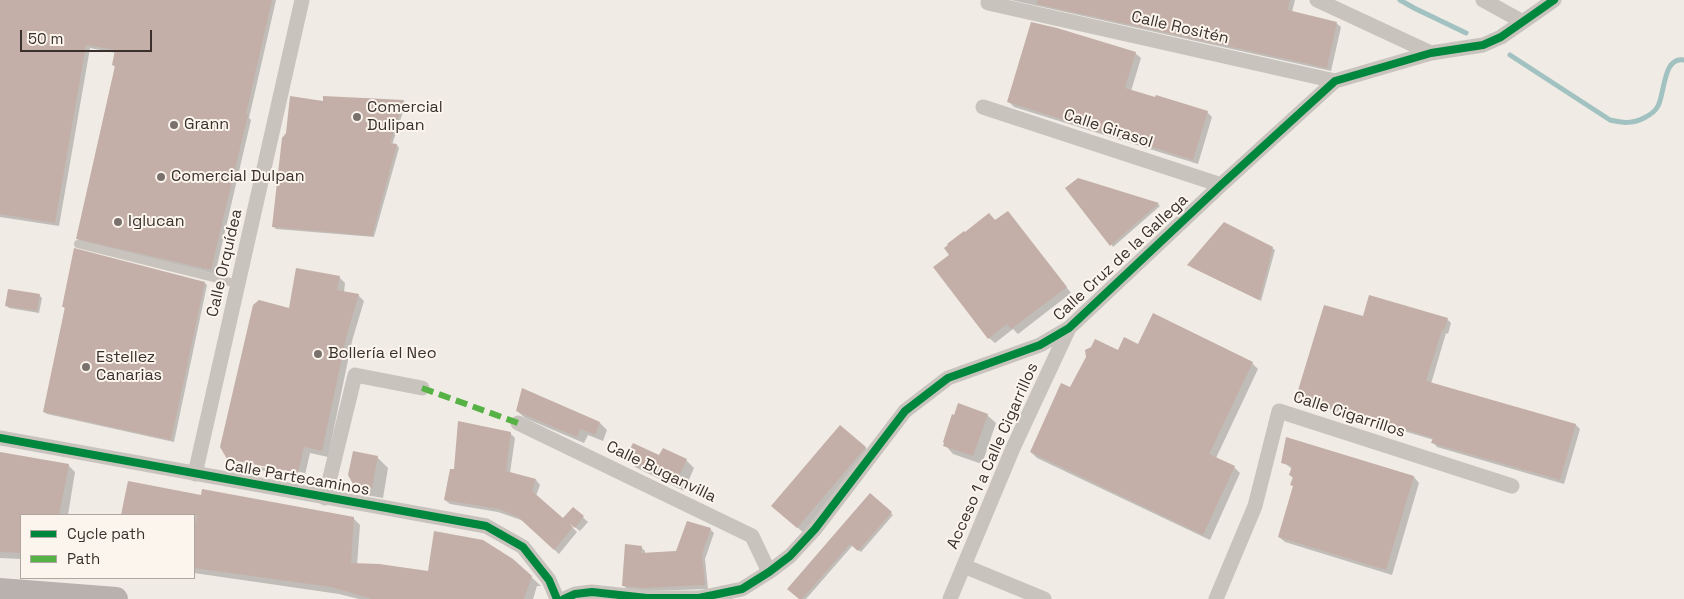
<!DOCTYPE html>
<html>
<head>
<meta charset="utf-8">
<style>
	body { margin:0 }
	#map { position:relative; width:1684px; height:599px; overflow:hidden; background:#f0ebe5; font-family:"Space Grotesk",sans-serif }
	canvas { display:block }
	.legend { position:absolute; left:20px; top:514px; width:175px; height:65px; box-sizing:border-box; background:#fbf5ee; border:1px solid #aea6a0; margin:0; padding:6px 9px; list-style:none; font-size:15px; color:#3b302b }
	.legend li { display:flex; align-items:center; gap:10px; height:25px }
	.legend b { width:25px; border:1px solid #aea6a0 }
	.scale { position:absolute; left:20px; top:30px; width:132px; height:22px; box-sizing:border-box; border:2px solid #3b302b; border-top:0; padding-left:6px; font-size:15px; line-height:18px; white-space:nowrap; color:#3b302b; -webkit-text-stroke:4px #fbf5ee; paint-order:stroke }
</style>
</head>
<body>
<div id="map">
<canvas width="1684" height="599"></canvas>
<ul class="legend">
<li><b style="height:6px;background:#00873e"></b>Cycle path</li>
<li><b style="height:6px;background:#57b246"></b>Path</li>
</ul>
<div class="scale">50 m</div>
</div>
<script>
const ctx = document.querySelector('canvas').getContext('2d');
ctx.lineJoin = 'round';
function fillPath(path, color) {
  ctx.fillStyle = color;
  ctx.fill(path, 'evenodd');
}
function stroke(path, color, width, dash) {
  ctx.strokeStyle = color;
  ctx.lineWidth = width;
  ctx.lineCap = dash ? 'butt' : 'round';
  ctx.setLineDash(dash || []);
  ctx.stroke(path);
}
function write(font, color, halo, rows, align = 'center') {
  ctx.font = font + ' "Space Grotesk",sans-serif';
  ctx.lineWidth = 4;
  ctx.setLineDash([]);
  ctx.textBaseline = 'middle';
  ctx.strokeStyle = halo;
  ctx.fillStyle = color;
  for (const [text, x, y, turn = 0] of rows) {
    ctx.save();
    ctx.translate(x, y);
    ctx.rotate((+turn || 0) * Math.PI / 180);
    ctx.textAlign = isNaN(turn) ? turn : align;
    if (halo) ctx.strokeText(text, 0, 0);
    ctx.fillText(text, 0, 0);
    ctx.restore();
  }
}
fillPath(new Path2D(`
	M0 0H276L249 118 251 120 215 274 81 242 77 238 115 67 113 65 116 53 90 48 59 226 0 217Z
	M1011 0H1295L1292 12 1336 23 1341 27 1331 71Z
	M1135 53 1141 58 1131 91 1207 112 1212 117 1198 164 1014 107 1008 101Z
	M404 101 406 103 392 145H397L399 148 374 237 276 229 274 227Z
	M1078 180 1158 204 1160 206 1113 247Z
	M1008 212 1071 293 1018 334 1013 329 995 343 989 338 951 255 965 234 996 221Z
	M1272 248 1275 250 1261 301 1191 267Z
	M339 277 345 283 344 292 358 295 364 301 352 341 328 457 310 453 304 479 235 465 231 461 304 476 305 473 229 458 290 310Z
	M205 283 207 285 174 442 47 414 44 412 65 309 63 306Z
	M39 295 42 298 39 313 9 308 6 305Z
	M1363 318 1447 319 1451 323 1448 334 1446 333 1431 384 1576 425 1580 429 1564 484 1437 447 1433 442 1434 440 1302 401 1297 397Z
	M1139 346 1252 363 1258 369 1216 458 1234 467 1240 473 1210 540 1037 458 1031 452 1071 389 1119 352Z
	M517 411 600 423 607 430 603 441 588 435 584 443 525 418Z
	M987 415 996 423 982 464 953 454 945 445Z
	M510 433 515 438 510 473 536 480 540 485 536 496 563 520 573 508 588 522 580 531 571 524 570 525 577 532 559 554 524 521 498 512 450 504 445 500 455 471Z
	M865 447 871 454 804 533 779 512Z
	M0 453 68 465 75 472 68 515H21V559L0 558Z
	M377 457 388 468 383 498 366 495 354 483Z
	M660 457 686 460 694 468 684 491 635 467 626 459Z
	M1283 462 1414 477 1419 483 1392 575 1285 542 1279 537 1294 487 1293 478 1290 475 1292 469Z
	M129 482 202 496 353 518 360 525 357 565 429 573 513 560 541 586H537L533 599H359L339 594 194 573V515H123Z
	M870 495 893 515 861 552 853 545 806 599H800Z
	M710 529 714 533 705 559 708 589 649 591 627 589 623 585 641 547 645 551V554L677 552Z`), '#0003');
stroke(new Path2D(`
	M1400 0 1414 8 1466 33
	M1510 55 1610 120C1623 123 1632 124 1644 118 1650 115 1655 112 1658 106 1665 93 1663 56 1684 60`), '#a1c2c1', 5);
fillPath(new Path2D(`
	M0 0H272L246 114 248 115 211 270 76 239 115 66 112 65 115 50 86 45 55 223 0 214Z
	M1038 0H1290L1288 10 1337 22 1327 68 1036 4Z
	M1031 22 1057 28 1136 52 1125 88 1155 97 1156 95 1208 111 1193 160 1007 102Z
	M290 96 323 101V96L404 100 390 143 397 144 372 236 272 227 282 138 286 133Z
	M1078 178 1159 203 1110 246 1065 188Z
	M1008 211 1067 287 1011 329 1007 324 988 339 933 267 949 255 944 248 948 245 947 244 964 231 965 232 989 213 995 220Z
	M1224 222 1273 247 1259 300 1187 265Z
	M74 248 205 282 171 440 43 412 65 307H62Z
	M296 268 340 276 337 290 359 294 347 334 322 451 304 447 298 473 227 459 220 447 253 305 259 300 289 308Z
	M8 289 40 294 37 311 5 306Z
	M1369 295 1448 318 1444 330H1442L1426 381 1576 424 1560 480 1431 443 1433 438 1296 397 1324 305 1363 316Z
	M1153 313 1253 362 1209 454 1235 466 1203 535 1030 452 1061 383 1070 387 1086 357 1085 350 1091 347 1095 339 1118 350 1124 337 1138 344Z
	M522 388 600 422 595 435 580 429 577 437 516 411Z
	M958 403 988 414 973 456 943 446 944 443 943 442 952 414 954 415Z
	M458 421 511 432 506 471 536 479 532 491 563 518 573 507 584 516 575 528 566 520 573 527 554 550 518 517 499 509 444 500 450 469H454Z
	M840 425 866 447 797 528 771 506Z
	M1286 437 1414 476 1386 570 1278 537 1293 486 1290 485 1293 477 1289 475 1292 466 1281 463Z
	M633 443 659 455 663 448 687 459 676 483 625 459Z
	M353 451 378 456 372 488 353 484 348 475Z
	M0 452 69 464 59 515H21V553L0 552Z
	M128 481 201 495 202 489 354 517 351 563 379 564 428 571 434 531 483 540 513 559 532 576 524 599H372L331 587 194 568V530L197 515H121Z
	M870 493 892 512 858 551 850 544 802 599H799L787 589Z
	M687 521 711 528 702 554 705 585 645 588 622 586 625 544 642 546 641 553 676 551Z`), '#c3afa7');
stroke(new Path2D(`
	M78 244 238 284`), '#c9c3be', 8);
stroke(new Path2D(`
	M1317 0 1431 53
	M1483 0 1523 22
	M988 3 1335 81
	M983 107 1221 185
	M518 423 752 536 769 572
	M0 438 486 526 523 547 549 580 557 599
	M195 474 302 0
	M325 498 355 375 422 388
	M964 566 1044 599
	M564 599 575 594 592 592 647 598H699L742 589 769 572 790 556 815 529 905 411 948 378 1040 345 1069 328 1221 185 1335 81 1431 53 1483 45 1501 37 1554 0
	M950 599 1013 448 1069 328
	M1216 599 1255 506 1279 411 1512 486`), '#c9c3be', 15);
stroke(new Path2D(`
	M0 590 116 599`), '#b8b1ad', 24);
stroke(new Path2D(`
	M422 388 518 423`), '#57b246', 6, [12, 6]);
stroke(new Path2D(`
	M0 438 486 526 523 547 549 580 557 599
	M564 599 575 594 592 592 647 598H699L742 589 769 572 790 556 815 529 905 411 948 378 1040 345 1069 328 1221 185 1335 81 1431 53 1483 45 1501 37 1554 0`), '#00873e', 8);
for (const [x, y, r, color] of [
	[357,117,5,"#7a716c"],
	[174,125,5,"#7a716c"],
	[161,177,5,"#7a716c"],
	[118,222,5,"#7a716c"],
	[318,354,5,"#7a716c"],
	[86,367,5,"#7a716c"]
]) {
  const dot = new Path2D();
  dot.arc(x, y, r, 0, 2 * Math.PI);
  ctx.fillStyle = color;
  ctx.fill(dot);
  stroke(dot, '#fbf5ee', 2);
}
write('16px', '#3b302b', '#fbf5ee', [
	["Calle Rositén",1180,28,13],
	["Calle Girasol",1108,129,18],
	["Calle Cruz de la Gallega",1121,258,-43],
	["Calle Orquídea",225,263,-77],
	["Calle Cigarrillos",1349,415,18],
	["Acceso 1 a Calle Cigarrillos",993,456,-66],
	["Calle Buganvilla",661,472,26],
	["Calle Partecaminos",297,478,10]
]);
write('16px', '#3b302b', '#fbf5ee', [
	["Comercial",367,108],
	["Dulipan",367,126],
	["Grann",184,125],
	["Comercial Dulpan",171,177],
	["Iglucan",128,222],
	["Bollería el Neo",328,354],
	["Estellez",96,358],
	["Canarias",96,376]
], 'left');
</script>
</body>
</html>
